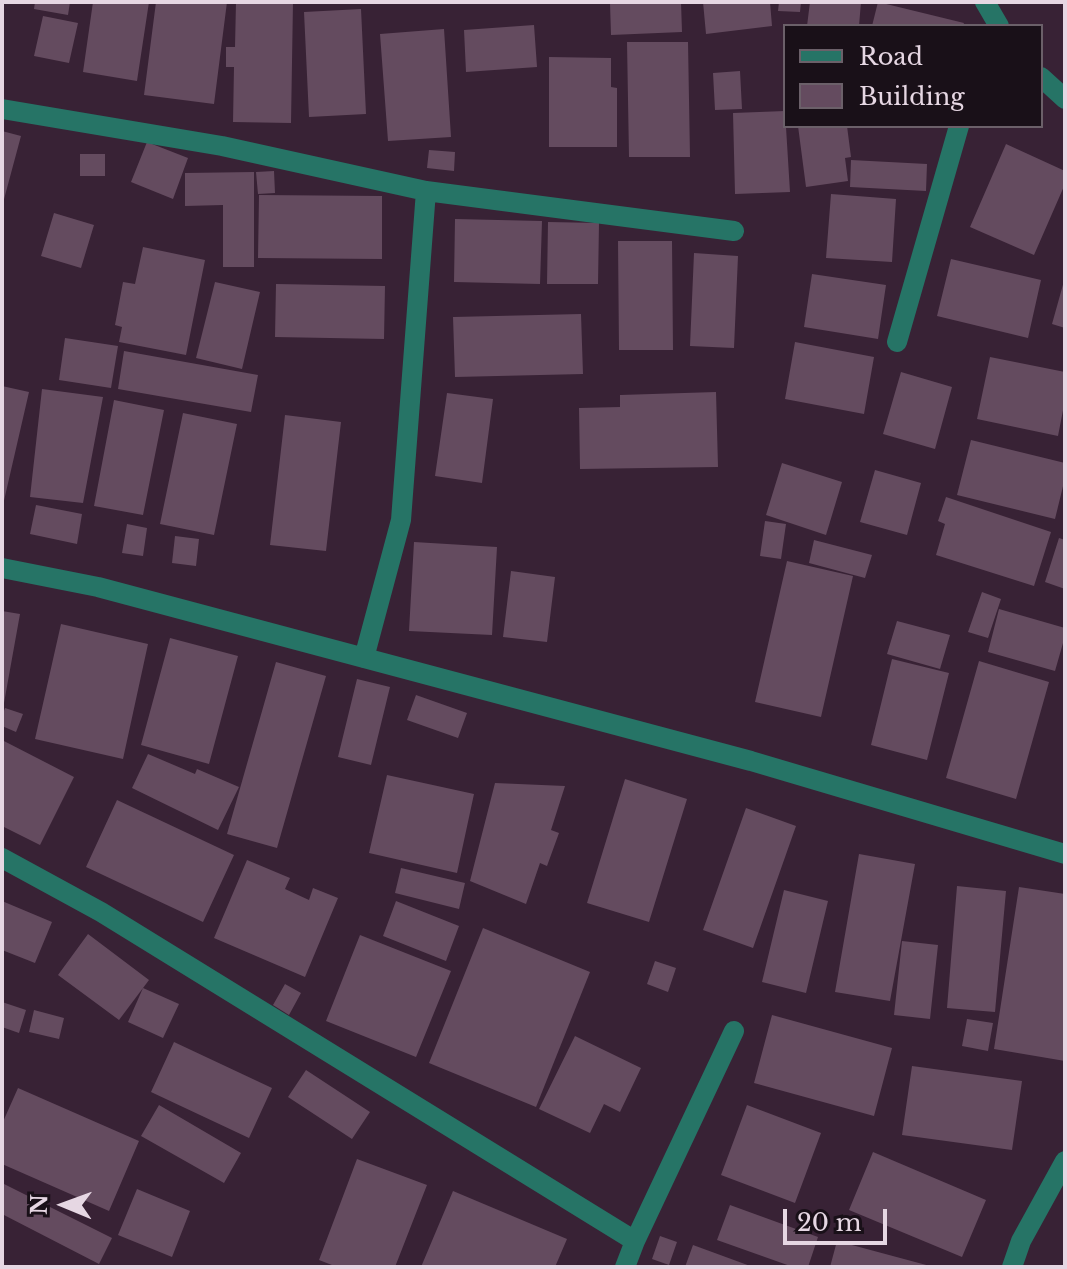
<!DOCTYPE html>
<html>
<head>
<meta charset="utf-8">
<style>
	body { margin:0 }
	#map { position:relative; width:1067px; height:1269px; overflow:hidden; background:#382235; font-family:"Libre Baskerville",serif }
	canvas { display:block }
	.frame { position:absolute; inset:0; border:4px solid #e6d7e3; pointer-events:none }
	.legend { position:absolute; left:783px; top:24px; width:260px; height:104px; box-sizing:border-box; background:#191018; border:2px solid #6b6069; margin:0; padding:10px 14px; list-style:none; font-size:24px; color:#e6d7e3 }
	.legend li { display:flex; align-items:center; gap:16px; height:40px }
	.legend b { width:40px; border:2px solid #6b6069 }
	.north { position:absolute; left:24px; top:1165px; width:80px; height:80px; -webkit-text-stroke:6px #191018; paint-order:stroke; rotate:271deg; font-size:22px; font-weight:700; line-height:32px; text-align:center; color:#e6d7e3 }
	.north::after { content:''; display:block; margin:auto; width:28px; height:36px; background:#e6d7e3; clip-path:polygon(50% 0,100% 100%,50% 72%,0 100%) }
	.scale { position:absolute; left:783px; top:1209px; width:104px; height:36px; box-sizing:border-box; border:4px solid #e6d7e3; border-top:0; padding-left:10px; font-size:24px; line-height:28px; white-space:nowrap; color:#e6d7e3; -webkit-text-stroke:6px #191018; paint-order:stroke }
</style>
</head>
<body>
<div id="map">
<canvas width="1067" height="1269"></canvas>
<div class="frame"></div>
<ul class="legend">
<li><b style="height:10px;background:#267466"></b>Road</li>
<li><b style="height:22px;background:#644b5f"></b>Building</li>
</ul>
<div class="north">N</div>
<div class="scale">20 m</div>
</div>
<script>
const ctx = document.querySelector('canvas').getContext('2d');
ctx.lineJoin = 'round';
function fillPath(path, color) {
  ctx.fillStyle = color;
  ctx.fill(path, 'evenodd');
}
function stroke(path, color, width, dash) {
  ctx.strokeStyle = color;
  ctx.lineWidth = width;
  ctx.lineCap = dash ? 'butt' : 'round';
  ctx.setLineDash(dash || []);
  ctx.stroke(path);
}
fillPath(new Path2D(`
	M35 2H70L68 15 34 9Z
	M93 2H149L137 81 83 72Z
	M156 2H227L214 104 144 95Z
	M236 2H293L291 123 233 122 234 67H226V47H235Z
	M681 2 682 32 611 35 610 3Z
	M703 2H770L772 26 706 34Z
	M779 2H801L800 12 778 11Z
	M810 2H861L859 26H807Z
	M878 2 964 23 963 26H872Z
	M361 9 366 114 309 117 304 12Z
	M43 16 78 23 69 63 34 56Z
	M534 25 537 67 466 72 464 30Z
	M444 29 451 137 388 141 380 34Z
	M627 42H688L690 157H629Z
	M549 57 611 58V87L617 88V147H549Z
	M740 71 742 109 715 110 713 73Z
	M785 111 790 192 735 194 733 113Z
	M798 126H847L851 157 845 158 848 181 806 187Z
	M2 131 21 136 3 203H2Z
	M147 142 188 158 173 199 131 182Z
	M1006 144 1065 171V184L1034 255 970 227Z
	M429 150 455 152 454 171 427 168Z
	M80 154H105V176H80Z
	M851 160 927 164 926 191 850 187Z
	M274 171 275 193 258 194 256 172Z
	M254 172V267H223V205L185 206V173Z
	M831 194 896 199 892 262 826 258Z
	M259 195 382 196V259L258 258Z
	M54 213 94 225 81 268 41 256Z
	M455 219 542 221 540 284 454 282Z
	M548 222 599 223 598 284H547Z
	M618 241H672L673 350H619Z
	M143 247 205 260 186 355 119 342 122 327 115 325 123 282 135 284Z
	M694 253 738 256 734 348 690 346Z
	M951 259 1041 280 1028 338 937 316Z
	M812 274 886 285 878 339 804 327Z
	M1064 281H1065V328L1052 324Z
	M215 282 260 292 242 369 196 358Z
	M276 284 385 286 384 339 275 337Z
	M581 314 583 374 455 377 453 317Z
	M65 338 118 346 111 388 59 380Z
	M795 342 874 357 864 414 785 399Z
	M124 351 258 375 251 412 118 389Z
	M990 357 1065 372V400L1058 436 977 419Z
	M901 372 952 387 935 449 883 434Z
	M2 386 29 392 3 505H2Z
	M42 389 103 397 83 503 30 497Z
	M716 392 718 467 580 469 579 408 620 407V395Z
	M447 393 493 399 482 483 435 476Z
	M114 400 164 410 143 515 94 506Z
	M183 413 237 424 214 535 160 524Z
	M285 415 341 422 326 551 270 545Z
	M971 440 1065 463V478L1055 519 957 495Z
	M782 463 842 482 826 535 766 515Z
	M875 470 921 483 907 535 860 522Z
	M946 497 1051 532 1034 586 936 555 945 524 938 521Z
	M36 505 82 514 77 544 30 534Z
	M765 521 786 524 781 559 760 556Z
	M127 524 147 528 143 556 122 553Z
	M175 536 199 539 196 566 172 563Z
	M1059 538 1065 540V589L1045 582Z
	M814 540 872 555 865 578 809 563Z
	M414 542 497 547 492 635 409 631Z
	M787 561 853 576 821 717 755 702Z
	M511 571 555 577 547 642 503 637Z
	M982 592 1001 599 988 638 968 632Z
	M999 609 1065 628V636L1055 671 988 652Z
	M2 611 20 614 4 703H2Z
	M897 621 950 635 940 669 887 654Z
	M61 624 148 644 123 759 35 739Z
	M170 638 238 656 209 764 141 745Z
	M892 659 949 673 927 760 871 745Z
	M979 661 1049 682 1016 799 946 778Z
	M276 662 326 676 277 848 227 834Z
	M357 679 390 687 371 765 338 757Z
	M416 695 467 713 458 738 407 720Z
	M5 708 23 714 16 732 2 726V716Z
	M2 740 74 777 40 845 2 826Z
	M148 754 195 774 197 769 239 787 218 830 132 788Z
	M387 775 474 794 457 873 369 853Z
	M625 779 687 799 649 922 587 903Z
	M495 783 565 786 551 830 559 833 547 866 540 863 526 904 470 881Z
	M117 800 234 855 203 922 86 867Z
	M746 808 796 826 753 948 703 930Z
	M859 854 915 864 890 1001 835 992Z
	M247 860 290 878 285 889 309 900 313 888 338 898 305 977 214 938Z
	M401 868 465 883 459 909 395 893Z
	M957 886 1006 891 995 1012 947 1008Z
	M1019 887 1065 894V1061L994 1049Z
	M784 890 828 901 806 993 762 982Z
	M2 901 52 922 35 963 2 950Z
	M396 901 459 926 446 961 383 936Z
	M483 928 590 972 536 1107 429 1063Z
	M88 934 149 980 119 1020 58 975Z
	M360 935 451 971 416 1057 326 1021Z
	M902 941 938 945 930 1019 894 1015Z
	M655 961 676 968 668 992 647 984Z
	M285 984 301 993 289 1015 273 1005Z
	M143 988 179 1004 163 1038 128 1022Z
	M2 1002 26 1010 19 1033 2 1027Z
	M34 1010 64 1018 59 1039 29 1032Z
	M772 1015 892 1048 874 1116 754 1083Z
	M967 1019 993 1023 988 1051 962 1046Z
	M575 1036 641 1068 620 1112 604 1104 590 1133 539 1109Z
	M174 1042 272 1088 249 1138 151 1092Z
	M912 1066 1022 1081 1012 1150 902 1135Z
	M306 1070 370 1112 352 1139 288 1097Z
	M18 1088 139 1141 109 1211 2 1164V1124Z
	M159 1105 241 1153 224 1183 141 1136Z
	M747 1105 821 1133 795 1203 721 1175Z
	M873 1152 986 1200 962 1257 849 1210Z
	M357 1159 427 1185 395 1267H337L319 1260Z
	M2 1183 112 1238 99 1264 2 1214Z
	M137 1189 190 1211 172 1257 118 1235Z
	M453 1191 567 1239 555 1267H421Z
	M730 1205 818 1237 808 1267H793L717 1240Z
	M660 1236 677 1242 669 1265 652 1259Z
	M837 1241 930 1266V1267H830Z
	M693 1245 753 1267H685Z`), '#644b5f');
stroke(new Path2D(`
	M985 2 999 26
	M1041 77 1065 99
	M2 109 222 146 426 191 734 231
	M897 342 959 126
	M2 568 98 587 751 761 1065 854
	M364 658 401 520 426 191
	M2 858 101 912 635 1241
	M625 1267 635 1241 734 1031
	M1012 1267 1021 1241 1065 1161`), '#267466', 20);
</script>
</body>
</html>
